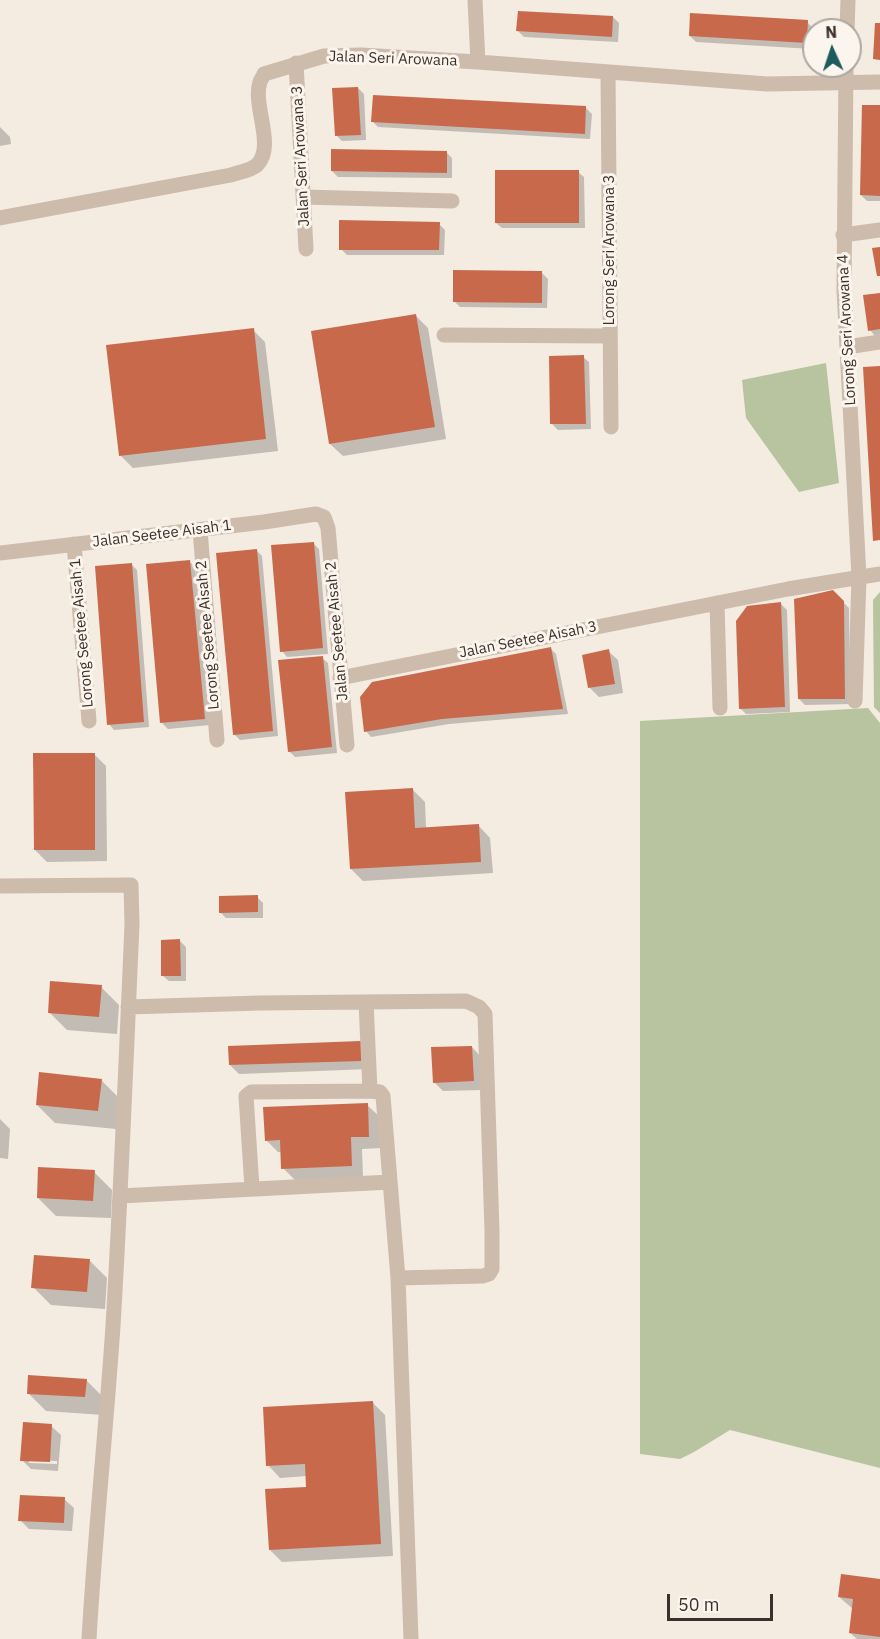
<!DOCTYPE html>
<html>
<head>
<meta charset="utf-8">
<style>
	body { margin:0 }
	#map { position:relative; width:880px; height:1639px; overflow:hidden; background:#f4ebe1; font-family:"IBM Plex Sans",sans-serif }
	canvas { display:block }
	.north { position:absolute; left:802px; top:18px; width:60px; height:60px; box-sizing:border-box; background:#fbf5ee; border:2px solid #aea6a0; border-radius:50%; rotate:357deg; font-size:16px; font-weight:700; line-height:24px; text-align:center; color:#3b302b }
	.north::after { content:''; display:block; margin:auto; width:21px; height:27px; background:#1f5a5e; clip-path:polygon(50% 0,100% 100%,50% 72%,0 100%) }
	.scale { position:absolute; left:667px; top:1594px; width:106px; height:27px; box-sizing:border-box; border:3px solid #3b302b; border-top:0; padding-left:8px; font-size:18px; line-height:21px; white-space:nowrap; color:#3b302b; -webkit-text-stroke:4px #fbf5ee; paint-order:stroke }
</style>
</head>
<body>
<div id="map">
<canvas width="880" height="1639"></canvas>
<div class="north">N</div>
<div class="scale">50 m</div>
</div>
<script>
const ctx = document.querySelector('canvas').getContext('2d');
ctx.lineJoin = 'round';
function fillPath(path, color) {
  ctx.fillStyle = color;
  ctx.fill(path, 'evenodd');
}
function stroke(path, color, width, dash) {
  ctx.strokeStyle = color;
  ctx.lineWidth = width;
  ctx.lineCap = dash ? 'butt' : 'round';
  ctx.setLineDash(dash || []);
  ctx.stroke(path);
}
function write(font, color, halo, rows, align = 'center') {
  ctx.font = font + ' "IBM Plex Sans",sans-serif';
  ctx.lineWidth = 6;
  ctx.setLineDash([]);
  ctx.textBaseline = 'middle';
  ctx.strokeStyle = halo;
  ctx.fillStyle = color;
  for (const [text, x, y, turn = 0] of rows) {
    ctx.save();
    ctx.translate(x, y);
    ctx.rotate((+turn || 0) * Math.PI / 180);
    ctx.textAlign = isNaN(turn) ? turn : align;
    if (halo) ctx.strokeText(text, 0, 0);
    ctx.fillText(text, 0, 0);
    ctx.restore();
  }
}
fillPath(new Path2D(`
	M826 363 839 483 799 492 746 418 742 380Z
	M880 592V713L874 707 873 600Z
	M868 708 880 723V1468L730 1430 694 1452 680 1459 640 1454V721Z`), '#b8c4a0');
fillPath(new Path2D(`
	M613 17 619 23 618 42 524 37 518 31Z
	M807 22 813 28 812 49 696 42 690 36Z
	M358 88 364 94 366 140 342 141 336 135Z
	M880 107V201H867L861 195Z
	M586 108 592 114 590 139 378 127 373 122Z
	M0 127 10 137 11 144 0 146Z
	M446 152 452 158V178L338 177 332 171Z
	M578 172 584 177 585 228H502L496 223Z
	M439 224 445 230 444 255H347L341 249Z
	M542 273 548 279 547 308 460 307 454 301Z
	M880 294V336H875L870 330Z
	M416 316 428 328 446 439 343 456 330 444Z
	M253 330 265 342 278 451 133 468 120 455Z
	M583 357 589 362 591 429 558 430 552 424Z
	M313 543 319 549 328 654 287 657 282 651Z
	M256 550 262 556 278 736 240 740 234 734Z
	M189 561 195 567 210 725 168 729 162 723Z
	M131 564 137 570 149 727 114 730 109 724Z
	M832 591 849 608 850 704 805 705 799 699Z
	M781 604 787 610 790 712 746 714 740 708Z
	M550 648 556 654 568 714 449 724 371 737 366 731Z
	M608 651 618 660 623 693 599 697 590 688Z
	M322 658 328 663 337 753 295 757 289 751Z
	M94 754 106 766 107 861 47 862 35 850Z
	M413 790 425 802 426 828 478 825 490 838 493 873 363 881 351 869Z
	M257 897 263 903V918H226L220 912Z
	M180 941 186 947V981H169L163 976Z
	M101 987 119 1005 117 1034 67 1030 49 1012Z
	M360 1043 370 1069 239 1074 230 1065Z
	M472 1047 481 1057 482 1090 443 1091 434 1082Z
	M101 1080 119 1098 116 1129 55 1123 37 1105Z
	M367 1105 380 1117 381 1148 362 1149 363 1178 295 1180 283 1168 282 1152H278L266 1140Z
	M0 1119 10 1129 8 1159 0 1158Z
	M94 1172 112 1190 111 1218 56 1216 38 1198Z
	M89 1260 107 1278 105 1309 51 1305 33 1287Z
	M86 1380 104 1398 103 1415 46 1411 28 1393Z
	M373 1403 385 1415 393 1556 282 1562 270 1550 308 1489 307 1476 280 1478 268 1465Z
	M51 1426 61 1435 58 1471 31 1469 22 1460ZM29 1460 57 1461V1464L29 1463Z
	M64 1499 74 1508 72 1531 29 1529 20 1520Z
	M880 1580V1639H857L850 1633 853 1609 839 1597Z`), '#0003');
fillPath(new Path2D(`
	M518 11 613 16 612 37 516 31Z
	M690 13 808 20 807 43 689 36Z
	M875 23H880V60L873 59Z
	M358 87 361 135 335 136 332 88Z
	M373 95 586 106 585 134 371 122Z
	M862 105H880V196L860 195Z
	M331 149 447 151V173L331 171Z
	M495 170H579V223H495Z
	M339 220 440 222 439 250H339Z
	M880 247V276H877L872 248Z
	M453 270 542 271V303L453 302Z
	M880 293V329L868 331 863 295Z
	M416 314 435 427 329 444 311 331Z
	M254 328 266 439 119 456 106 345Z
	M584 355 586 424H550L549 356Z
	M880 366V540L873 541 863 367Z
	M314 542 323 648 280 652 271 545Z
	M257 549 273 731 233 735 216 553Z
	M190 560 205 719 160 723 146 564Z
	M132 563 144 722 107 725 95 566Z
	M833 590 844 601 845 699H798L794 599Z
	M781 602 785 707 739 709 736 621 747 606Z
	M551 647 563 709 442 719 364 732 360 697 372 682Z
	M609 649 615 684 588 688 582 655Z
	M323 656 332 747 288 752 278 660Z
	M33 753H95V850H34Z
	M413 788 415 828 479 824 481 862 350 869 345 792Z
	M258 895V912L219 913V896Z
	M180 939 181 976H161V940Z
	M50 981 102 985 99 1017 48 1013Z
	M361 1041V1061L229 1065 228 1046Z
	M472 1046 474 1081 433 1083 431 1047Z
	M39 1072 102 1079 98 1111 36 1105Z
	M368 1103 369 1137H351L352 1166 281 1169 280 1140 265 1141 263 1107Z
	M38 1167 95 1170 93 1201 37 1198Z
	M34 1255 90 1259 87 1292 31 1288Z
	M28 1375 87 1379 85 1397 27 1394Z
	M373 1401 381 1544 269 1550 265 1489 306 1487 305 1464 266 1466 263 1407Z
	M23 1422 52 1424 50 1462 20 1461Z
	M20 1495 65 1497 64 1523 18 1521Z
	M841 1574 880 1579V1637L849 1633 853 1599 838 1597Z`), '#c8694b');
stroke(new Path2D(`
	M475 0 478 62
	M847 30 848 0
	M296 63 306 249
	M846 66 844 290 859 577 855 701
	M608 73 611 427
	M304 197 452 201
	M0 218 231 175C239 172 250 171 257 165 276 146 252 105 260 82 261 79 263 77 264 74L324 56 361 55 478 62 767 84 880 82
	M843 235 880 230
	M444 335 610 336
	M847 347 880 342
	M200 530 217 740
	M74 544 89 721
	M0 553 264 522 316 514 324 517 328 528 347 745
	M717 603 720 708
	M340 678 788 589 880 574
	M0 886 131 885 132 925C126 1059 121 1192 113 1326 106 1430 95 1534 89 1639
	M366 1002 370 1091
	M128 1007 260 1003 466 1001 479 1007 485 1014 492 1231V1269L489 1274 483 1276 398 1278
	M252 1188 246 1096 251 1092 370 1091 380 1092 383 1096 398 1278 411 1639
	M120 1196 390 1182`), '#cdbbac', 15);
write('15px', '#3b302b', '#fbf5ee', [
	["Jalan Seri Arowana",393,59,2],
	["Jalan Seri Arowana 3",301,156,-93],
	["Lorong Seri Arowana 3",610,250,-90],
	["Lorong Seri Arowana 4",847,330,-93],
	["Jalan Seetee Aisah 1",162,534,-7],
	["Jalan Seetee Aisah 2",337,631,-95],
	["Lorong Seetee Aisah 1",82,633,-95],
	["Lorong Seetee Aisah 2",208,635,-95],
	["Jalan Seetee Aisah 3",528,640,-11]
]);
</script>
</body>
</html>
